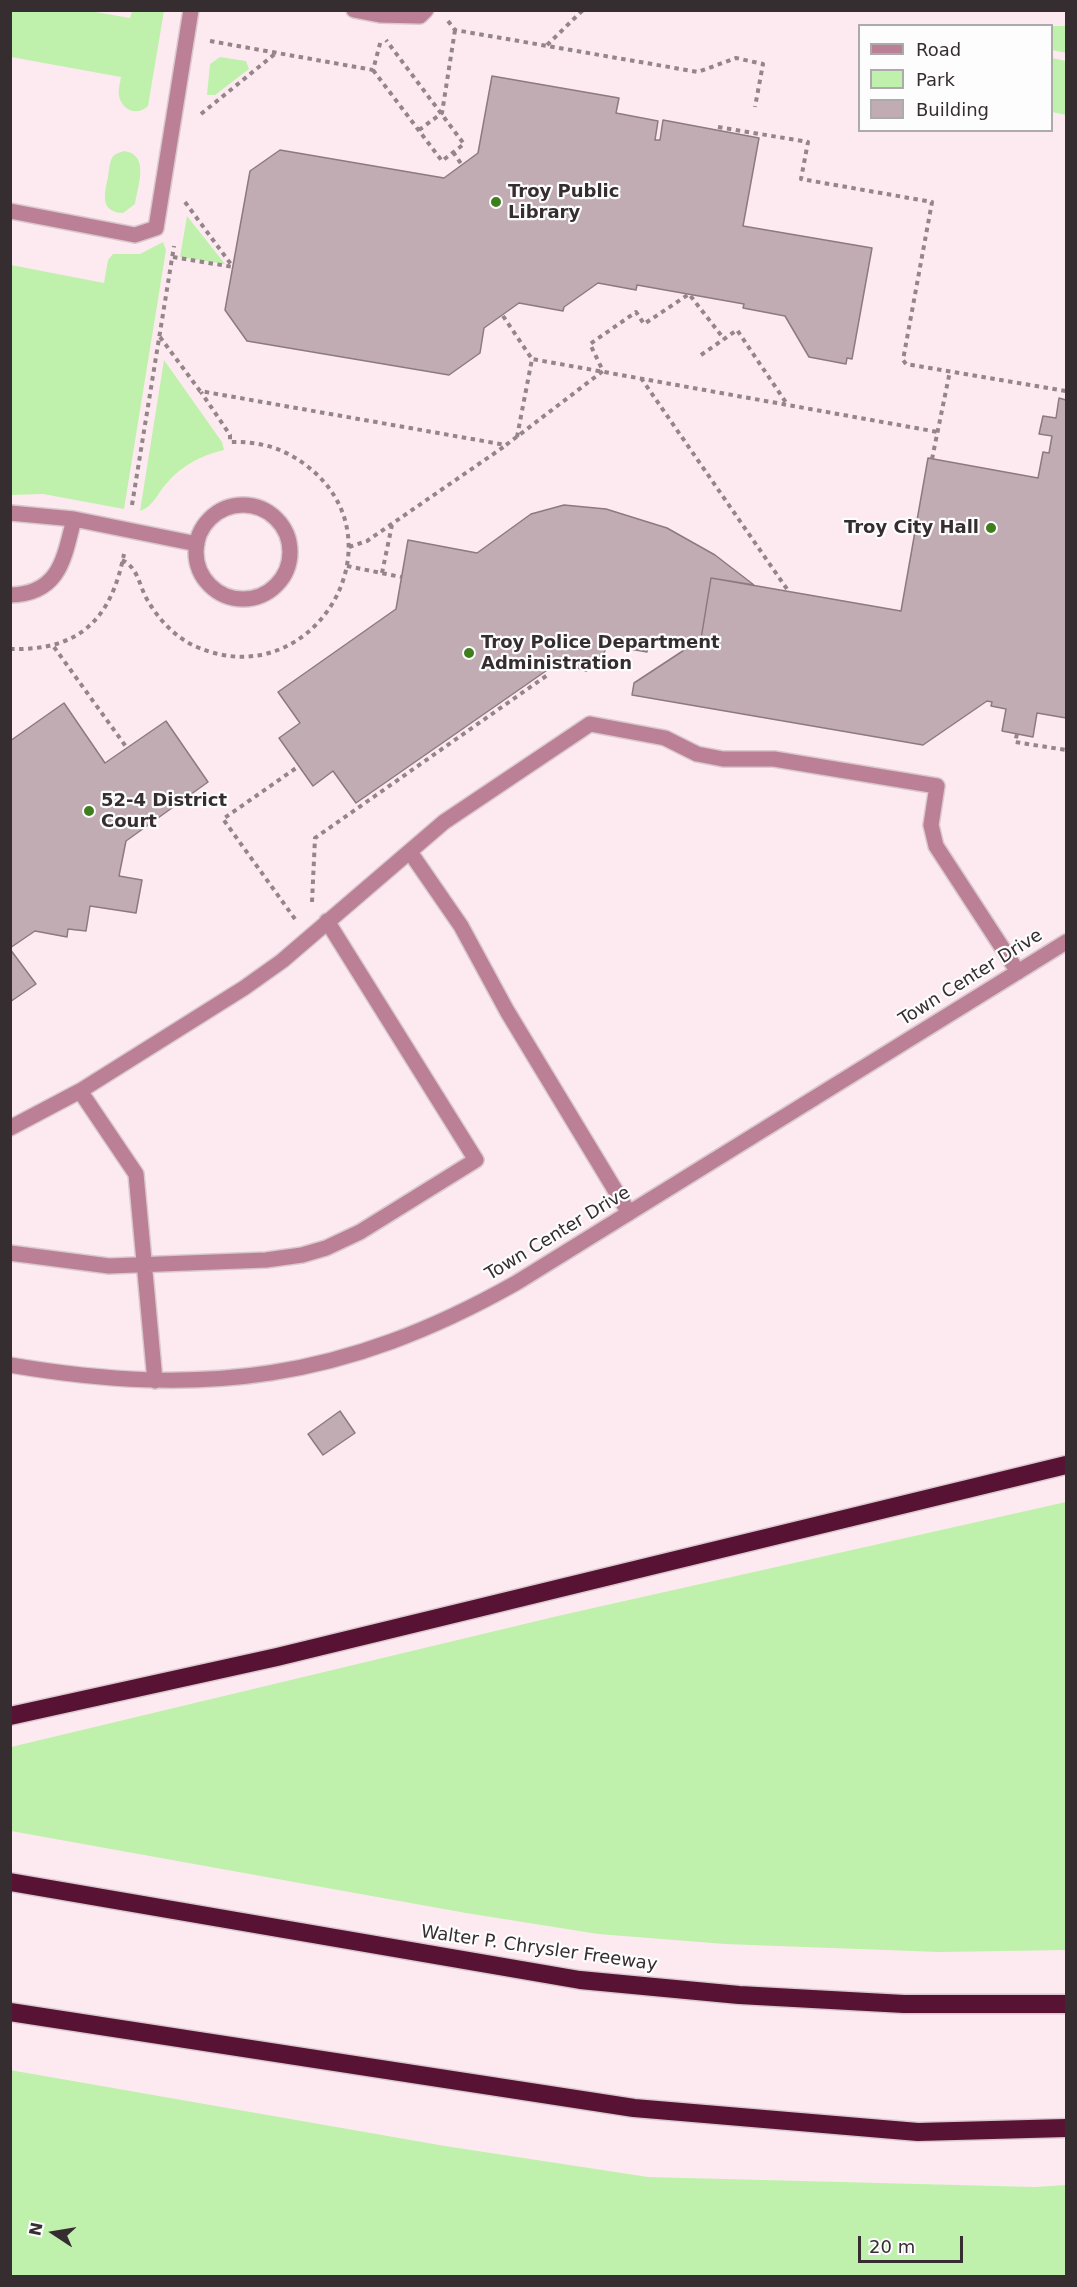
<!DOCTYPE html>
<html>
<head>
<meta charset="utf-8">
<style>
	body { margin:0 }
	#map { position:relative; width:1077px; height:2287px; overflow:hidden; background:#fdeaf0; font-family:"DejaVu Sans",sans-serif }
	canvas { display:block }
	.frame { position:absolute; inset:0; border:12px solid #362d30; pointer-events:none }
	.legend { position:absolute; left:858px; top:24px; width:195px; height:108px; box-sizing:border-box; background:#fdfdfd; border:2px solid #adaaab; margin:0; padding:8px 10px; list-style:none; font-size:18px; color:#362d30 }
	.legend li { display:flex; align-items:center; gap:12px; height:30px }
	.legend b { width:30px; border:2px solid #adaaab }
	.north { position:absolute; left:24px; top:2203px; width:60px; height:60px; -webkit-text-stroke:4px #fdfdfd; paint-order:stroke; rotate:282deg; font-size:16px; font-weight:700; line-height:24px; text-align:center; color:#362d30 }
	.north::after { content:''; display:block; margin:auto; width:21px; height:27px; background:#362d30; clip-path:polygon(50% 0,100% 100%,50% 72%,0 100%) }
	.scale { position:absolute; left:858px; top:2236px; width:105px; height:27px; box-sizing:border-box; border:3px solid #362d30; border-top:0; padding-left:8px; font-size:18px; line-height:21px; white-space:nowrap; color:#362d30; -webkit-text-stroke:4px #fdfdfd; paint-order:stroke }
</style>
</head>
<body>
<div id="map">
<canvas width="1077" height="2287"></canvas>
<div class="frame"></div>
<ul class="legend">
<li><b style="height:8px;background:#bb8096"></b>Road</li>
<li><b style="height:16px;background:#bff1ac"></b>Park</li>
<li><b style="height:16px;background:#c2acb3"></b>Building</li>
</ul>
<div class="north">N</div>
<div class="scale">20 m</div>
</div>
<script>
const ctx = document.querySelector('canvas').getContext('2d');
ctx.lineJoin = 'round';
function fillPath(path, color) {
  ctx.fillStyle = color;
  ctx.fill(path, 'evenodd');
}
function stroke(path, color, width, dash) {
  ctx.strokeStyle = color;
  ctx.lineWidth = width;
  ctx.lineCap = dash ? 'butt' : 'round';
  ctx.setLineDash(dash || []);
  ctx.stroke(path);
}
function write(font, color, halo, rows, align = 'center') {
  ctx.font = font + ' "DejaVu Sans",sans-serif';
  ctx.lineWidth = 4.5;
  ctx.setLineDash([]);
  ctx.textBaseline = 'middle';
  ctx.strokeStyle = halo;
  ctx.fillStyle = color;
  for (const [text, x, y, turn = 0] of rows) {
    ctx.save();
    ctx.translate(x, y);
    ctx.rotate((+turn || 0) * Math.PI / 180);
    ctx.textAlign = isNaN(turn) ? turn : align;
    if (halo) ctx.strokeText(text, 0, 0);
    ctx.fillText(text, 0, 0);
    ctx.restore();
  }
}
fillPath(new Path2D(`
	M10 11H90L130 18 132 11H164L148 106C138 116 122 111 119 96 118 90 120 83 121 77L11 57Z
	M1052 26H1066V53L1052 50Z
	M220 57 246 61 249 69 215 95H207L210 64Z
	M1052 58 1066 61V115L1052 112Z
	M124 151C150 154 138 185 135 204L123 213C100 212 104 195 108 177 109 171 109 164 112 158 115 153 119 153 124 151Z
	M187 216 225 264 180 257Z
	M163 242 166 250 124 509 43 494 11 495V265L104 283 108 260 113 254H140Z
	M164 360 222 442 224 450C201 455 181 466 166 484 157 494 153 507 140 511Z
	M1066 1502V1950L939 1952 725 1944 598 1934 466 1913 11 1831V1747L562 1615Z
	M10 2070 445 2146 648 2177 1035 2187 1066 2185V2276H11Z`), '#bff1ac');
const building = new Path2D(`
	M492 76 619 98 616 113 658 121 655 140H660L663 120 759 138 743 226 872 248 852 359 847 358 846 364 809 357 785 316 743 308 744 304 637 285 636 290 598 283 564 307 563 311 519 303 484 328 480 353 449 375 247 341 225 310 250 171 280 150 444 178 478 153Z
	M1059 398 1066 400V718L1037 713 1033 737 1002 731 1006 709 991 706 992 702 987 701 923 745 632 695 634 683 701 639 711 578 901 611 928 458 1038 478 1043 452 1049 453 1052 436 1039 434 1043 416 1056 418Z
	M564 505 606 509 667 528 715 555 754 585 711 578 701 639 691 645 649 638 647 652 607 645 600 664 586 671 575 667 566 657 356 803 333 771 313 786 279 738 300 723 278 692 396 609 408 540 477 553 531 514Z
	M64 703 105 763 166 721 208 782 126 841 119 876 142 880 136 913 90 906 86 931 68 929 67 937 35 931 10 948V741Z
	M10 949 36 984 10 1002Z
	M340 1411 355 1433 323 1455 308 1434Z`);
fillPath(building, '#c2acb3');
stroke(building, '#8e7980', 1.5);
const minor = new Path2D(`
	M354 10 380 15 420 16 426 10
	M10 211 135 235 156 228 191 10
	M196 552a47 47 0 1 1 94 0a47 47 0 1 1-94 0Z
	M10 513 74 519 197 544
	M10 595C60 594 64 558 74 519
	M410 852 461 926 507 1011 629 1213
	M80 1091 136 1174 155 1381
	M10 1128 80 1091 244 988 282 961 444 822 590 724 665 738 697 754 723 759H774L937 786 931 825 936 846 1018 972
	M10 1253 109 1266 266 1260 302 1255 326 1248 360 1232 476 1160 327 921
	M10 1365C204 1398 344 1380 516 1283L1066 942`);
const highway = new Path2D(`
	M10 1716 277 1657 1066 1465
	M10 1882 580 1980 739 1995 904 2004H1066
	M10 2012 634 2108 918 2132 1066 2128`);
stroke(minor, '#d9c8cd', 18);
stroke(highway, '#d9c8cd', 21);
stroke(new Path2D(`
	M448 21 455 30 698 72 736 58 763 64 755 107
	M210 41 373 70 381 40
	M547 45 583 10
	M373 70 442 161 464 144 386 40
	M201 114 276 53
	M718 127 808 142 801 179 932 202 903 360 906 364 1066 391
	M419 130 442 113 455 30
	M453 152 462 165
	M185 202 233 267
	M173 257 233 267
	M503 316 532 359
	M160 337 200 391 506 445 603 371 590 344 636 312 644 324 689 294 724 339
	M701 355 737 330 787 404
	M641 378 789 592
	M517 437 532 359 938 432
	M932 459 950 371
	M132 505 174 246
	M349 547 367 541 505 446
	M122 560C139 568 139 587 148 601 159 620 177 639 197 647 312 697 406 542 307 466 284 448 259 441 230 442V435L201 392
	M347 566 401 577
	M382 573 392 525
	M54 647 127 748
	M10 649C79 651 111 620 124 554
	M1017 734 1015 742 1066 750
	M312 902 315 838 549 674
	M295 919 223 819 299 766`), '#93858a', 4, [4.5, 4.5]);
stroke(minor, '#bb8096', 15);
stroke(highway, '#571234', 18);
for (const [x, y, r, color] of [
	[496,202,6,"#3f7e1d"],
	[991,528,6,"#3f7e1d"],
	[469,653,6,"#3f7e1d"],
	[89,811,6,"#3f7e1d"]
]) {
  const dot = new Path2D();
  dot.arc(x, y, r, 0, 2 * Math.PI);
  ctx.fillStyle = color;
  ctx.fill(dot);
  stroke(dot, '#fdfdfd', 2);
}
write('bold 18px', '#362d30', '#fdfdfd', [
	["Troy Public",508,192],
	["Library",508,213],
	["Troy City Hall",979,528,"right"],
	["Troy Police Department",481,643],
	["Administration",481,664],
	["52-4 District",101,801],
	["Court",101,822]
], 'left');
write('18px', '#362d30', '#fdfdfd', [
	["Town Center Drive",971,978,-32],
	["Town Center Drive",558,1234,-31],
	["Walter P. Chrysler Freeway",539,1949,8]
]);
</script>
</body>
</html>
